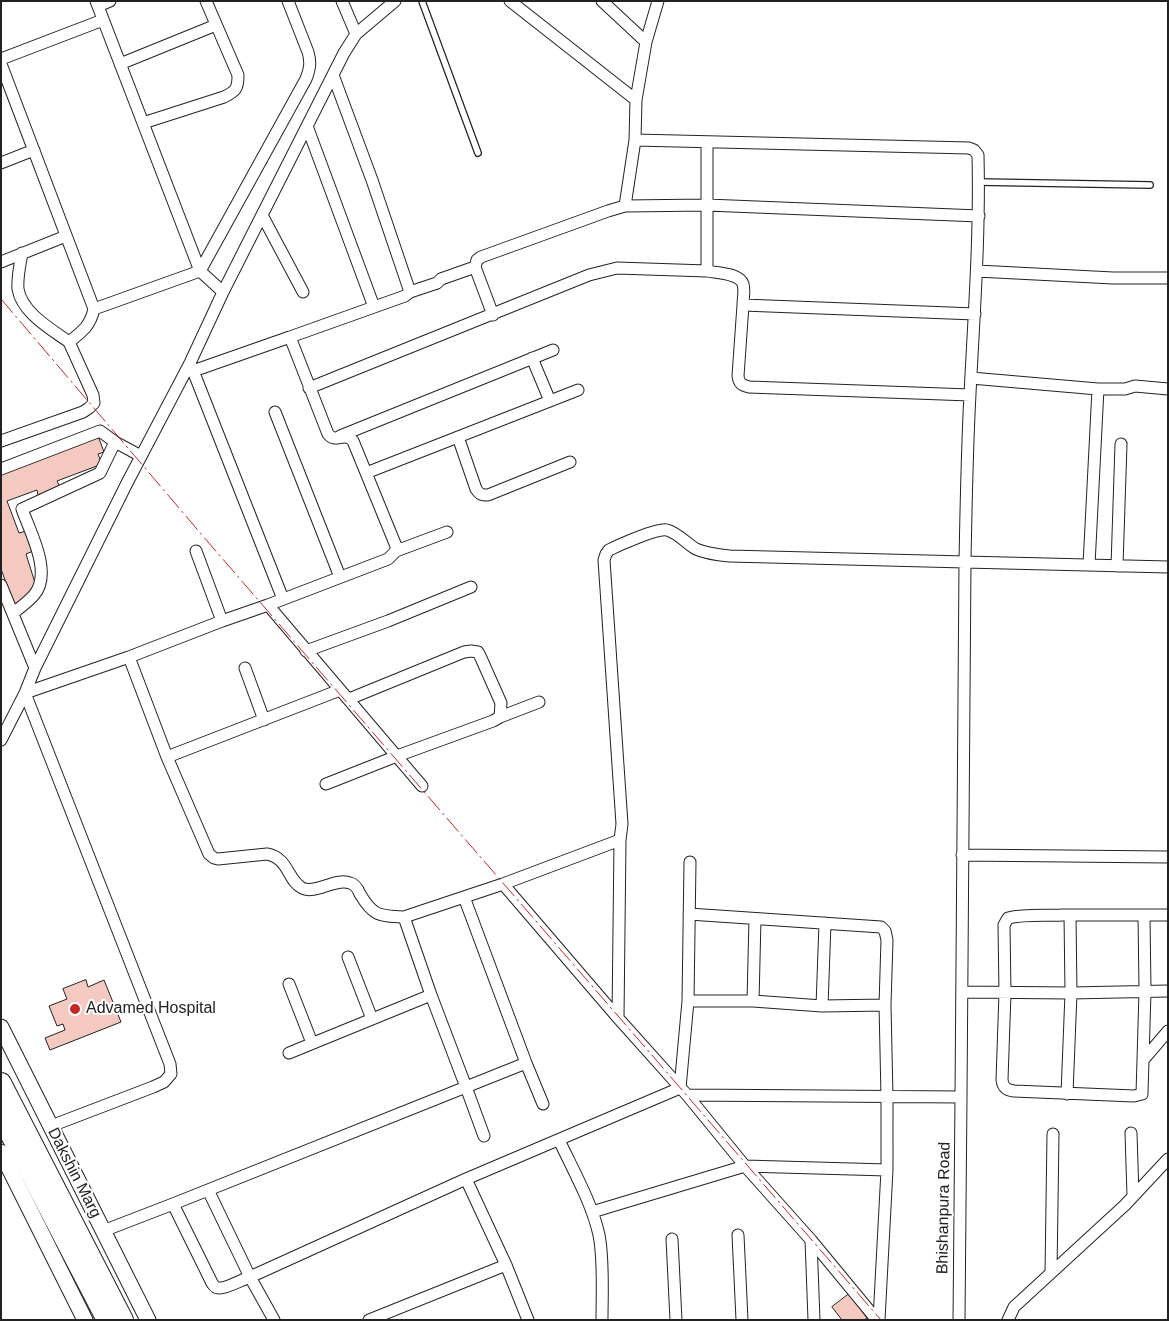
<!DOCTYPE html>
<html>
<head>
<meta charset="utf-8">
<style>
	body { margin:0 }
	#map { position:relative; width:1169px; height:1321px; overflow:hidden; background:#fff; font-family:Helvetica,sans-serif }
	canvas { display:block }
	.frame { position:absolute; inset:0; border:2px solid #222; pointer-events:none }
</style>
</head>
<body>
<div id="map">
<canvas width="1169" height="1321"></canvas>
<div class="frame"></div>
</div>
<script>
const ctx = document.querySelector('canvas').getContext('2d');
ctx.lineJoin = 'round';
function fillPath(path, color) {
  ctx.fillStyle = color;
  ctx.fill(path, 'evenodd');
}
function stroke(path, color, width, dash) {
  ctx.strokeStyle = color;
  ctx.lineWidth = width;
  ctx.lineCap = dash ? 'butt' : 'round';
  ctx.setLineDash(dash || []);
  ctx.stroke(path);
}
function write(font, color, halo, rows, align = 'center') {
  ctx.font = font + ' Helvetica,sans-serif';
  ctx.lineWidth = 4;
  ctx.setLineDash([]);
  ctx.textBaseline = 'middle';
  ctx.strokeStyle = halo;
  ctx.fillStyle = color;
  for (const [text, x, y, turn = 0] of rows) {
    ctx.save();
    ctx.translate(x, y);
    ctx.rotate((+turn || 0) * Math.PI / 180);
    ctx.textAlign = isNaN(turn) ? turn : align;
    if (halo) ctx.strokeText(text, 0, 0);
    ctx.fillText(text, 0, 0);
    ctx.restore();
  }
}
const building = new Path2D(`
	M98 436 104 452 98 454 102 464 57 481 60 487 38 495 37 490 7 501 19 533 26 531 33 551 26 554 36 586 28 599 14 605 1 569V472Z
	M86 980 88 987 104 980 121 1022 50 1050 45 1038 65 1030 63 1024 57 1026 49 1006 67 999 63 989Z
	M849 1294 867 1318 864 1320H842L832 1307Z`);
fillPath(building, '#f3c9c0');
stroke(building, '#222', 1);
const service = new Path2D(`
	M422 1 478 153
	M978 182 1150 185`);
const minor = new Path2D(`
	M96 1 200 271 223 292
	M342 1 356 34
	M510 1 636 100 635 140
	M602 1 646 42 636 100
	M98 6 110 1
	M646 42 658 1
	M1 59 103 20
	M1 64 94 309
	M120 64 216 25
	M333 75 372 180 410 292
	M143 123 224 97C236 91 238 89 238 75L206 1
	M307 126 374 307
	M1 163 34 150
	M262 215 303 292
	M22 253C20 265 17 277 18 289 22 313 51 329 69 342
	M1 262 66 236
	M977 271 1113 278H1168
	M743 305 738 376C739 384 742 385 749 387L970 395
	M975 314 743 305C743 298 745 290 743 284 739 273 717 273 707 271V205L979 216
	M493 315 475 267 477 260 481 257 608 211 625 206
	M532 358 550 401
	M190 363 283 599
	M193 371 290 337
	M971 378 1098 389H1125L1135 386 1168 389
	M309 388 589 275 617 268 707 271
	M275 412 340 577
	M340 436 553 350
	M458 437 476 489C480 495 482 495 488 495L570 462
	M1 441 83 412 89 408 94 403 93 395 69 342C83 331 90 326 94 309L200 271 306 79C310 69 311 62 308 52L288 1
	M115 442 141 456
	M1 469 100 431 115 442 100 473 22 509C30 532 53 573 34 595 28 602 21 607 13 613
	M366 473 578 390
	M196 551 222 621
	M396 551 447 532
	M1089 565 1098 389
	M1117 566 1121 444
	M1 585 35 668
	M268 605 388 559 396 551V546L353 441C344 431 336 444 328 434L290 337 405 296 410 292 437 283 441 279 475 267
	M306 651 388 621 471 587
	M129 657 222 621 268 605 422 786
	M245 668 264 720
	M500 717 539 702
	M1 740 25 693 35 668 127 483 190 363 223 292 344 53 356 34 395 1
	M167 757 340 690
	M326 784 397 756 493 721 500 717 501 703 481 658 478 652 471 651 464 652 349 699
	M962 855 1168 857
	M503 884 620 840 622 824 604 560 606 554 609 550C619 545 657 528 667 530 678 533 687 544 696 549 707 554 719 555 730 556L965 562C966 506 967 450 970 394 974 314 980 235 978 155L974 150 969 148 635 140 625 206 707 205V142
	M689 914 881 927 885 931 887 940 885 1005 887 1097V1170L879 1320
	M1144 915 1145 991 1142 1094 1134 1096 1014 1091C1007 1090 1003 1088 1002 1080L1005 993 1004 925 1008 918C1025 914 1044 916 1062 915 1097 915 1133 915 1168 915
	M404 917 431 995 466 1087 526 1063 464 897
	M348 957 372 1019
	M289 984 312 1043
	M963 992 1071 993 1168 991
	M688 1001H753L822 1006 885 1005
	M753 1001 755 919
	M822 1006 825 923
	M618 1018 620 840
	M289 1053 431 995
	M1144 1059 1168 1031
	M526 1063 543 1104
	M1067 1094 1071 993 1070 915
	M687 1095 961 1097 965 562 1168 567
	M51 1126 153 1087 164 1082 171 1074 170 1064 25 693 129 657 167 757 209 854 214 858 218 859 267 854C289 858 287 880 302 888 315 895 336 877 350 883 355 884 358 889 360 894 373 916 379 916 404 917L503 884 618 1018 687 1095 745 1166 811 1240 877 1320
	M1131 1133 1133 1196
	M559 1140C573 1170 592 1203 599 1235 604 1260 602 1294 602 1320
	M466 1179 506 1265
	M173 1204 212 1283C214 1286 215 1288 219 1288 226 1289 243 1279 250 1277L208 1190
	M592 1212 745 1166 887 1170
	M103 1231 173 1204 466 1087 484 1136
	M738 1235 742 1320
	M672 1239 676 1320
	M811 1240 814 1320
	M1051 1273 1053 1134
	M274 1320 250 1277 466 1179 680 1088 688 1001 690 862
	M369 1320 506 1265 528 1320
	M959 1320 961 1097
	M1008 1320 1014 1307 1125 1205 1168 1159`);
const tertiary = new Path2D(`
	M1 1027 148 1320
	M1 1152 85 1320`);
const trunk = new Path2D(`
	M1 1083 123 1320
	M1 1116 107 1320`);
stroke(service, '#222', 8);
stroke(minor, '#222', 13);
stroke(tertiary, '#222', 17);
stroke(trunk, '#222', 22);
stroke(service, '#fff', 5.5);
stroke(minor, '#fff', 11);
stroke(tertiary, '#fff', 15);
stroke(trunk, '#fff', 20);
stroke(new Path2D(`
	M1 299 208 542 881 1320`), '#c62828', 1, [18, 4, 2.5, 4]);
for (const [x, y, r, color] of [
	[75,1009,6,"#c62828"]
]) {
  const dot = new Path2D();
  dot.arc(x, y, r, 0, 2 * Math.PI);
  ctx.fillStyle = color;
  ctx.fill(dot);
  stroke(dot, '#fff', 2);
}
write('16px', '#222', '#fff', [
	["Advamed Hospital",86,1009]
], 'left');
write('16px', '#222', '#fff', [
	["Dakshin Marg",74,1173,63],
	["Bhishanpura Road",944,1208,-89]
]);
</script>
</body>
</html>
